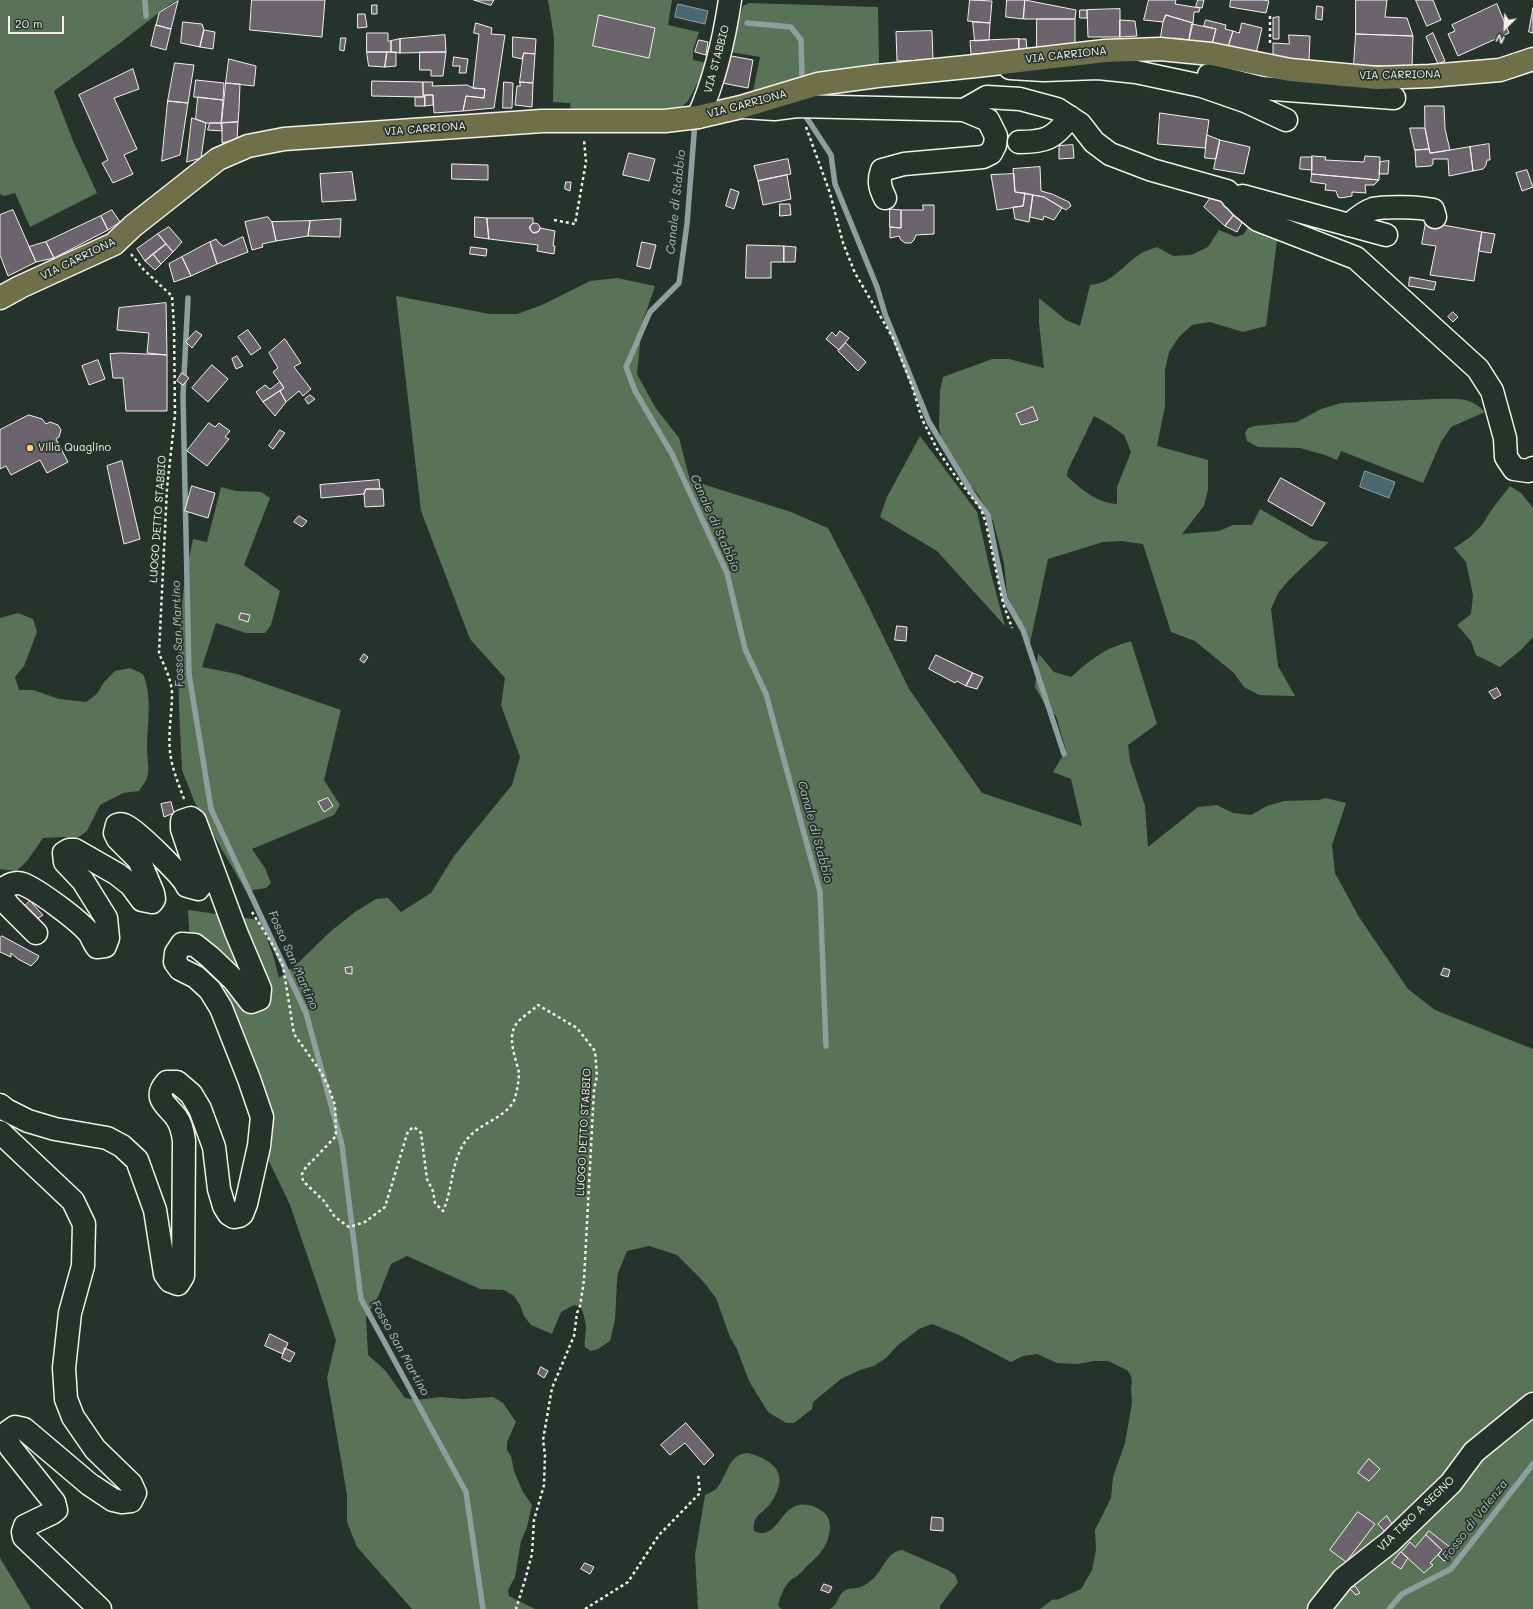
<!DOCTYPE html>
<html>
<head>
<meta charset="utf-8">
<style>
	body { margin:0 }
	#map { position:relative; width:1533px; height:1609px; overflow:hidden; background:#26332d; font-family:Mali,sans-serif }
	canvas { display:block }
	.north { position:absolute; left:1485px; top:8px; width:40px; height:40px; -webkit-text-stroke:3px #26332d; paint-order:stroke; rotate:204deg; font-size:11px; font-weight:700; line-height:16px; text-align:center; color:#f4f1e8 }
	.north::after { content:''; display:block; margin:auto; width:14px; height:18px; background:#f4f1e8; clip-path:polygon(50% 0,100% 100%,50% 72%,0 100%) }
	.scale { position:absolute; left:8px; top:16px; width:56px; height:18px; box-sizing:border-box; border:2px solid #f4f1e8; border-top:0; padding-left:5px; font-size:12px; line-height:14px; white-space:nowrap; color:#f4f1e8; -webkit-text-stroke:3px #26332d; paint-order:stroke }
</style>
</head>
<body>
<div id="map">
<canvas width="1533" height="1609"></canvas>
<div class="north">N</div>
<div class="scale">20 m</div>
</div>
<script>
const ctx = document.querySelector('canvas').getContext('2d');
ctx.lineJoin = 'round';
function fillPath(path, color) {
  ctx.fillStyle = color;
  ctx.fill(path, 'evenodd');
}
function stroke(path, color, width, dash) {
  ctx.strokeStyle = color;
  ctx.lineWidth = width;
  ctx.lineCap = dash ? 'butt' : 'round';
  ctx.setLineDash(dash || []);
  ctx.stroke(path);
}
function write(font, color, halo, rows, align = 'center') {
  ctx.font = font + ' Mali,sans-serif';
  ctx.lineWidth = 3.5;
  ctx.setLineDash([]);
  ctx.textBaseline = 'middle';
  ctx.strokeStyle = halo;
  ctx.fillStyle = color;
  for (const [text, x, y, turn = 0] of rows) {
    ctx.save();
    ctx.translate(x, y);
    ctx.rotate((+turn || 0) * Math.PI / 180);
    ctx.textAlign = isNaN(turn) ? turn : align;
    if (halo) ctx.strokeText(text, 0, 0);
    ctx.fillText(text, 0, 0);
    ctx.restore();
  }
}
fillPath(new Path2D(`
	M0 0H177L170 4 120 43 54 91 73 141 97 193 30 227 15 193 4 196 0 194Z
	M548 0H672L668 25 699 32 693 50V60L708 63 688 101 679 109 664 113 571 111 570 103 553 102 554 37Z
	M749 3 878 7 879 65 803 79 753 92 760 57 730 52 743 6Z
	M1250 223 1278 233 1266 326 1243 332 1210 322 1192 325 1179 337 1169 352 1165 370V406L1157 446 1208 460V489L1204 506 1182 534 1219 531 1233 525H1252L1260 509 1314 540 1329 542 1290 579 1278 593 1271 609 1278 666 1295 696 1259 695 1244 687 1234 673 1195 641 1171 632 1143 544 1121 541 1103 542 1048 559 1030 643 1016 615 1008 604 1004 563 993 521 979 496 949 459 943 445 939 427 940 391 943 377 992 359H1009L1044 368 1039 323V298L1066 320 1080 326 1090 285C1112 284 1123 265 1140 254 1144 251 1152 249 1157 247L1173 256 1191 255 1208 247 1219 230 1236 237 1244 234ZM1094 416 1110 425 1124 435 1131 452 1117 487V504C1098 503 1080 489 1067 476L1068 470Z
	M617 278 655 286 642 324 637 374 655 407 679 438 690 480 791 512 828 528 865 599 909 689 982 793 1082 826 1071 779 1053 772 1066 750 1056 716 1044 703 1035 687 1038 653 1054 672 1071 677C1094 657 1102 650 1131 641L1157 724 1128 745 1130 761 1145 806 1148 847 1198 807 1217 805 1233 813 1251 815 1267 806 1284 801 1319 800 1326 798 1346 803 1332 845 1335 873 1359 917 1408 989 1435 1010 1533 1049V1609H1040L1052 1600 1059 1599 1081 1589 1092 1570 1096 1550 1095 1530 1111 1498 1113 1477 1125 1443 1132 1403 1131 1388 1132 1382 1131 1376 1127 1370 1108 1361H1094L1078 1364 1057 1363 1037 1354 1023 1356 1011 1362 959 1335 932 1324 919 1329 897 1346 886 1358 874 1366 860 1370 841 1379 813 1402 812 1409 794 1423H786L768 1412 749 1381 737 1349 730 1337 716 1298 702 1280 677 1255 649 1246 627 1251 618 1273 617 1281 615 1320 610 1341 598 1349 591 1351 585 1347C584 1341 585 1337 586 1331 586 1323 584 1313 580 1306L574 1305 561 1312 552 1334 531 1325 524 1316 520 1305 514 1296 504 1290 480 1289 407 1256 391 1264 378 1297 366 1317 368 1355 385 1370 405 1398 417 1400 440 1397 462 1399 493 1397 503 1403 516 1422 507 1442V1450L511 1456 514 1471 523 1492 532 1505 527 1527 521 1541 515 1577 508 1590 509 1596 535 1609H412L357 1547 347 1522V1495L327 1378 336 1340 290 1205 269 1161 267 1116 222 998 190 947 188 910 260 920 273 955 279 978 299 962 331 931 355 912 376 899 388 898 401 912 431 893 454 856 512 785 520 757 501 705 505 678 470 639 421 511 396 296 490 314H517L542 305 590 281Z
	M1436 399C1455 399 1470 396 1485 412L1451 427 1441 442 1423 483 1341 451 1337 460 1325 455 1300 448 1258 447 1247 441 1245 433 1248 428 1255 426 1297 422 1321 409 1341 403Z
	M920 436 977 512 991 574 1005 626 937 551 880 517 887 497Z
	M1510 486 1521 493 1533 508V637L1522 649 1500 667 1476 655 1471 641 1457 625 1471 614 1473 595 1466 562 1454 548 1469 538 1482 525 1492 509Z
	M221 487 236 491 261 492 270 498 244 565 280 591 271 625 265 633H246L216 623 202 667 237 674 341 710 324 780 340 805 334 815 252 849 265 868 271 883 266 888 246 891 195 803 182 770 179 707 178 653 184 584 193 539 207 542Z
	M18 613 33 619 37 632 24 666 15 677 19 690H33L59 699 86 702 97 694 104 682 115 671 130 668 143 674C153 698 147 725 147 750 147 760 150 768 147 778 146 782 141 787 139 791L123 793 100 805 87 831 76 839 63 837 43 838 27 861 16 871 0 869V618Z
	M748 1453C777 1461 790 1476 770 1504 761 1515 753 1514 754 1531 782 1544 779 1491 817 1508 825 1512 830 1517 830 1526 830 1543 820 1555 808 1565 805 1568 801 1573 797 1576 794 1578 791 1579 788 1583 783 1589 780 1597 778 1605L781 1609H698L695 1555 705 1495C709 1493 714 1491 716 1489 728 1476 727 1454 748 1453Z
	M902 1550 948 1570 955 1575 958 1582 940 1606V1609H830C838 1605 837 1597 843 1592 848 1587 855 1589 861 1587 866 1585 870 1581 874 1578 884 1568 887 1552 902 1550Z
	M0 1558 31 1609H0Z`), '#5a7257');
const water = new Path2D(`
	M678 4 708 11 705 24 675 17Z
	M1365 471 1395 482 1389 498 1360 487Z`);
fillPath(water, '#49686f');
stroke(water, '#8d9f9f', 1);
stroke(new Path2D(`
	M145 0 146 16
	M747 23 791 27 801 40 802 75
	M803 112 831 155 835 184 877 287 885 314 929 422 972 493 988 515 1005 599 1023 630 1064 754
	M695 122 687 224 679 283 650 312 626 367 635 391 672 454 727 573 745 649 766 694 820 892 826 1046
	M188 298 183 396 189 674 211 809 306 1013 342 1145 361 1299 466 1492 483 1609
	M1389 1609 1402 1594 1451 1569 1533 1464`), '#8d9f9f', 5.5);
const building = new Path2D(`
	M252 0H325L322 37 250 30Z
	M474 0H494L491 5Z
	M970 0 992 1 990 23 968 21Z
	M1007 0H1025L1023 19 1006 17Z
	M1025 0 1076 10 1075 19H1024Z
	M1149 0H1176L1175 4 1200 8 1199 12H1194L1193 23 1166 15 1163 22 1144 20Z
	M1198 0H1204L1202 8 1196 7Z
	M1231 0H1263L1269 1 1266 13 1230 7Z
	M1356 0H1387L1385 17 1407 18 1413 36 1356 34Z
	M1416 0H1433L1441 20 1427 26Z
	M178 1 171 29 156 25 159 13Z
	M1497 4 1509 33 1458 56 1448 34 1455 31 1452 25Z
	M372 5H377V14H372Z
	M1317 6 1323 7 1322 20 1316 19Z
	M1533 8V33L1529 32Z
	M1120 9V37H1088L1087 10Z
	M1080 10H1087V18H1080Z
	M358 14H365L367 27 358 28Z
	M599 15 655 28 649 58 593 46Z
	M1166 15 1193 23 1189 40 1174 38V42L1160 40 1163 22Z
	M1279 17V39H1273V18Z
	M1037 19H1075V46L1037 49Z
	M1120 20 1135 21 1137 36 1120 37Z
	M1206 20 1226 25 1225 29 1233 31 1228 47 1212 44 1216 29 1204 26Z
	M183 22 202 24 204 30 200 47 181 43Z
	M973 22 990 23 989 40 975 41Z
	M476 23 492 28 491 34 505 35 494 108 463 111 466 96 484 98 485 89 473 88 479 34 474 33Z
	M1242 23 1262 28 1256 54 1228 47 1233 31 1239 33Z
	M1192 24 1216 29 1212 44 1189 40Z
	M156 25 171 29 166 50 151 46Z
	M204 30 215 32 213 49 200 47Z
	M932 31 933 60 897 61 896 32Z
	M367 33H388V41H391V52H367Z
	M1433 33 1445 61 1438 64 1426 37Z
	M1356 34 1413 36 1412 67 1354 65Z
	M445 35 446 52 400 53V39Z
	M1289 35 1310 36 1309 61 1273 57V43L1289 44Z
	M513 37 536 39 535 54 524 53 522 59 513 57Z
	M341 38H346L344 51 340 50Z
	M400 39V53L391 52V41Z
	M1019 39H1026L1027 50 1019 51Z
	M1019 39V51L971 54 970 41Z
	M699 40 708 42 706 55 695 52Z
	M367 52H387L385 67 369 66Z
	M387 52H396V66L385 67Z
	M420 52H446L443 76H431V70H420Z
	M524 53 535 54 533 83 520 82Z
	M726 55 753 60 748 88 722 83Z
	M454 57 468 59 466 73H459L460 66H453Z
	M229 59 256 66 254 86 226 83Z
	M175 63 194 65 188 103 168 101Z
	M133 69 139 89 114 98 137 149 124 155 133 174 113 183 102 163 108 160 79 95Z
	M196 80 224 83 223 100 194 97Z
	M372 81 423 82V97L372 96Z
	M423 82H433L432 86 467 85 473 88 485 89 484 98 466 96 463 111 434 113 433 95H425V106H415V97H423Z
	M504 82 513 83 512 108H503Z
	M520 82 533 83 532 107 515 105 517 86H520Z
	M226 83 240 84 239 109 238 122 222 123Z
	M425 95H433V105L425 106Z
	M198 97 223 100 221 123H206L196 119Z
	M168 101 188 103 180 155 162 161Z
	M1425 106H1444L1445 129 1450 150 1430 153 1425 128Z
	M1160 113 1209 120 1205 148 1158 144Z
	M192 118 206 123 201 158 187 162Z
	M238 122 237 139 222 143V123Z
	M210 123H221L222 131 208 130Z
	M1410 128H1425L1429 149 1415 150Z
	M1207 135 1220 140 1216 159 1205 158Z
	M1220 140 1250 147 1244 174 1214 169Z
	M1489 144 1490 160H1487L1486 165 1483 169 1473 171 1470 147Z
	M1073 145 1074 158 1059 159V146Z
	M1470 147 1473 171 1449 176 1448 159H1433V164L1431 166 1416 167 1415 150 1429 149 1430 153Z
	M629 153 655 159 649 181 623 175Z
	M1312 156 1326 157 1325 160 1364 162 1365 156 1380 157 1379 180 1312 174Z
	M1301 157H1312V170L1300 169Z
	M788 159 791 174 758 181 754 166Z
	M1389 161 1388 174H1379L1380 162Z
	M452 164 488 165V180L452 179Z
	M1040 167 1041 191 1052 194 1069 202 1071 206 1066 210 1044 197 1015 192 1013 169Z
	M1527 170 1533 187 1522 191 1516 173Z
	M352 172 356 200 322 202 320 174Z
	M1014 174 1015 192 1025 193 1023 206 997 210 991 175Z
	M1312 174 1379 180 1374 185H1365L1366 193 1352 192V196L1341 198 1338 197 1336 191 1325 190 1326 184 1311 182Z
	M787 175 791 199 763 205 758 181Z
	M566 182H571L570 191 565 189Z
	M731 189 739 192 734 209 726 206Z
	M1215 192 1237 211 1225 226 1204 207Z
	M1025 193 1033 195 1029 222 1015 219 1013 207 1023 206Z
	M1033 195 1044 197 1062 208 1054 220 1044 216 1043 220 1030 217Z
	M780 204H790L791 215 780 216Z
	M923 205H934V234L916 235 914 240 911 243H905L901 240 899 236 890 238V227L901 228V210H923Z
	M890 209 901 210V228L890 227Z
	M13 210 36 262 8 276 0 255V215Z
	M112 210 120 222 108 230 101 216Z
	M1237 211 1245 217 1237 232 1225 226Z
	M101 216 108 230 54 258 46 242Z
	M268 217 272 222 276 241 262 244 263 247 252 250 245 222Z
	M475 217 487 218 489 239 475 237Z
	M487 218H533V223L529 227 533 233 539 231 540 228 555 231 553 246H555L554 254 537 251 538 245 489 239Z
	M341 219 340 237 308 236 310 221Z
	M310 221 308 236 276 241 272 222Z
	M1426 222 1482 232 1474 281 1430 275 1436 246 1422 244Z
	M530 228a5 5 0 1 1 10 0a5 5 0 1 1-10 0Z
	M169 227 182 242 173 252 158 234Z
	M1482 232 1495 234 1491 253 1479 251Z
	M158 234 166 244 145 261 137 249Z
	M243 237 248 252 217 264 210 242 216 239 219 243 223 246Z
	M46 242 54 258 36 262 29 247Z
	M210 242 217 264 191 276 182 257Z
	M642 242 656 245 650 269 637 266Z
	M166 244 173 252 161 264 153 254Z
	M747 245 784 246V262H771V278H746Z
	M784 246 796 247 795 262H784Z
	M471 247 487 249 486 256 470 254Z
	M153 254 161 264 155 270 145 261Z
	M182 257 191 276 174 282 169 264Z
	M1410 277 1436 282 1434 290 1409 286Z
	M166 303 167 355 147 353 149 333 117 330 119 308Z
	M1453 312 1458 317 1453 322 1448 317Z
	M248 330 261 348 251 355 238 337Z
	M196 331 202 335 192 348 186 342Z
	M840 331 849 338 839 350 826 339 832 332 836 336Z
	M285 339 301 363 294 367 311 389 303 396 299 391 286 402 280 391 284 388 273 372 278 368 269 353Z
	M846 343 866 362 858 371 838 351Z
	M122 353 167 355V411H126L123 378H113L110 354Z
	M237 356 243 366 236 369 232 359Z
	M98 360 105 379 89 385 82 366Z
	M212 365 228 379 208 402 192 388Z
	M182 373 189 378 183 385 177 381Z
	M280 382 284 388 263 402 256 392 265 385 270 389Z
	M280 391 286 402 275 416 263 402Z
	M310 395 315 399 308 404 305 399Z
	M1033 407 1038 420 1021 425 1016 414Z
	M29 415 42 419 46 424 50 422 58 425 61 430 59 437 56 439 68 462 47 473 40 460 11 475 6 466 0 469V430Z
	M209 423 215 427 219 423 230 431 225 437 229 439 207 466 187 451Z
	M280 430 285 433 273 449 269 446Z
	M122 461 140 539 124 544 107 466Z
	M1281 478 1325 503 1312 526 1268 501Z
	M379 480 380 489H366L364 494 321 498 320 485Z
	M192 486 215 493 208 518 185 511Z
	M366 489H383L384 506 365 507 364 494Z
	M299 516 307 521 302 527 294 522Z
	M241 613 250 615 248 622 239 619Z
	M897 626 907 627 906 641 895 640Z
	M364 654 368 657 364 663 360 660Z
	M936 655 973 673 966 686 957 681 955 683 929 669Z
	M973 673 983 677 977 689 966 686Z
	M1497 688 1501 695 1494 699 1489 692Z
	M328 798 333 806 324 812 318 802Z
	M171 802 174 813 164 817 161 804Z
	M30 901 43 915 35 920 23 908Z
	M2 936 39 956 37 960 31 966 18 959 11 953V957L0 952V938Z
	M352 967V974L346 973 345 968Z
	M1444 968 1450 970 1448 977 1441 975Z
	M270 1334 288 1343 283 1354 265 1346Z
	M285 1348 295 1353 290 1362 282 1358Z
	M541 1367 548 1371 544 1378 538 1374Z
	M686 1423 714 1455 704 1465 685 1443 670 1455 661 1445Z
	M1369 1459 1380 1469 1369 1481 1358 1473Z
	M1358 1512 1375 1524 1346 1562 1330 1550Z
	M1387 1516 1394 1528 1387 1534 1378 1524Z
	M932 1517 943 1518V1531L931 1530Z
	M1429 1531 1451 1548 1454 1552 1444 1561 1438 1555 1442 1550 1426 1535Z
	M1426 1535 1442 1550 1430 1563 1433 1565 1424 1573 1401 1552 1410 1542 1415 1547Z
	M1401 1552 1408 1558 1401 1569 1392 1563Z
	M585 1563 594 1567 590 1574 581 1569Z
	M824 1584 832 1587 829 1593 821 1590Z
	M1355 1586 1360 1593 1356 1595 1350 1589Z`);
fillPath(building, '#6b646d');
stroke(building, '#f4f1e8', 1);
const minor = new Path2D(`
	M1010 68 1044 70 1098 68 1136 72 1202 86 1245 101 1286 120
	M1209 75 1261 88 1394 98
	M744 107 774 109 797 106 964 110 988 120 996 136 995 145 991 153 983 157 904 164 882 170C878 181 880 188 885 198
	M964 110 987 97 1020 99 1057 109 1080 124 1094 142 1110 154 1152 170 1227 191 1241 206 1258 220 1356 258 1478 369 1492 391 1505 438 1506 457 1514 469 1528 471 1533 468
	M698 117C715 80 724 40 730 0
	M1019 142C1045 142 1054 139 1070 117
	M1233 198 1243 196 1386 235
	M1349 225C1356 219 1364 212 1373 209 1385 206 1420 207 1433 210L1435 217
	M0 1105 6 1110 28 1121 55 1129 107 1138 122 1146 137 1160 155 1210 165 1274 170 1281 178 1284 183 1276 184 1141C183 1132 181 1124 176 1117 167 1105 152 1098 167 1082H177L191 1094 200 1109 214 1147 219 1189 224 1206 229 1214 234 1217 239 1216 242 1214 246 1204 259 1146 262 1117 249 1079 221 1008 210 990 196 977 180 969 175 962 176 953 182 944 195 945 210 957 234 980 251 1002 259 999 260 989 236 932 195 821 191 818 182 821V829L201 885 198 889 187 886C183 876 136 830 126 826 123 824 120 824 117 825L115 833 118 839 139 860 153 893 154 899 152 902 142 900 131 885 117 874 75 850H69L64 853 65 862 83 881 106 918 108 938 105 946 97 947C94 943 92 938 90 934 80 921 38 890 23 884 15 881 9 885 3 889V898L8 905 36 933
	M0 1132 73 1201 84 1224 83 1266 70 1313 64 1368 66 1399 73 1417 95 1449 131 1484 135 1493 131 1501 122 1502 113 1500 89 1484 24 1429 15 1427 8 1432 7 1441 11 1448 54 1502 56 1510 52 1513 25 1526 23 1532 24 1537 100 1609
	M1319 1609 1343 1579 1390 1542 1451 1483 1474 1452 1533 1404`);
const major = new Path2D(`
	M0 298 20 287 114 244 133 226 218 159 248 146 284 139 542 121H665L698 117 741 107 818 84 877 76 976 66 1105 51 1160 49 1211 54 1290 70 1377 78 1430 76 1500 70 1533 59`);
stroke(minor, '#f4f1e8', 25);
stroke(major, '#f4f1e8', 25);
stroke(new Path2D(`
	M1270 16V46
	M806 127 830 193 843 243 855 273 893 338 912 386 922 419 937 449 954 474 981 509 986 523 1003 603 1012 628
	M554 220 575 224 586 162 584 140
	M131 254 144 270 172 296 174 326 175 415 167 488 159 653C164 666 172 680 172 694 172 714 168 730 170 752 172 768 178 783 184 799
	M252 912 274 947 283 966 294 1034 321 1072 328 1086 335 1105 336 1136 317 1156 306 1167 302 1174 303 1181 324 1201 335 1217 349 1227 365 1222 385 1207 408 1131 414 1127 421 1133 427 1179 433 1191 435 1203 443 1211C454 1187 450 1158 469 1137 481 1123 509 1116 515 1098 517 1091 519 1080 519 1073 516 1058 506 1037 517 1023 523 1016 532 1011 538 1005L577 1028 595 1051 597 1076 594 1090 584 1280 580 1306 577 1313 574 1336 552 1388 543 1440 545 1455 544 1485 534 1520 532 1554 525 1580 516 1609
	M585 1609 628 1582 659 1535 700 1493 698 1474`), '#f4f1e8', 2.5, [3, 3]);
stroke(minor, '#26332d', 22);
stroke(major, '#6f704a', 22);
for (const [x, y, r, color] of [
	[30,448,4,"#ffd166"]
]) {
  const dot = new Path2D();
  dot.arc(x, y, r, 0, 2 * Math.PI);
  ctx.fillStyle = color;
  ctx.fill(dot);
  stroke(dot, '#26332d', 1.5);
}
write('11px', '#f4f1e8', '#26332d', [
	["VIA CARRIONA",1066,55,-6],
	["VIA STABBIO",717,59,-75],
	["VIA CARRIONA",1400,75,-1],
	["VIA CARRIONA",747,104,-15],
	["VIA CARRIONA",425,129,-4],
	["VIA CARRIONA",78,259,-26],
	["LUOGO DETTO STABBIO",158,519,-86],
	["LUOGO DETTO STABBIO",584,1132,-87],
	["VIA TIRO A SEGNO",1416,1514,-44]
]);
write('11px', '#f4f1e8', '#26332d', [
	["Villa Quaglino",38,448]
], 'left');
write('italic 12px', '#b0bab8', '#26332d', [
	["Canale di Stabbio",676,202,-84],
	["Canale di Stabbio",715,523,66],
	["Fosso San Martino",178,634,-92],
	["Canale di Stabbio",815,832,75],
	["Fosso San Martino",293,960,66],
	["Fosso San Martino",400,1348,61],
	["Fosso di Valenza",1475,1520,-52]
]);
</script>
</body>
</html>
